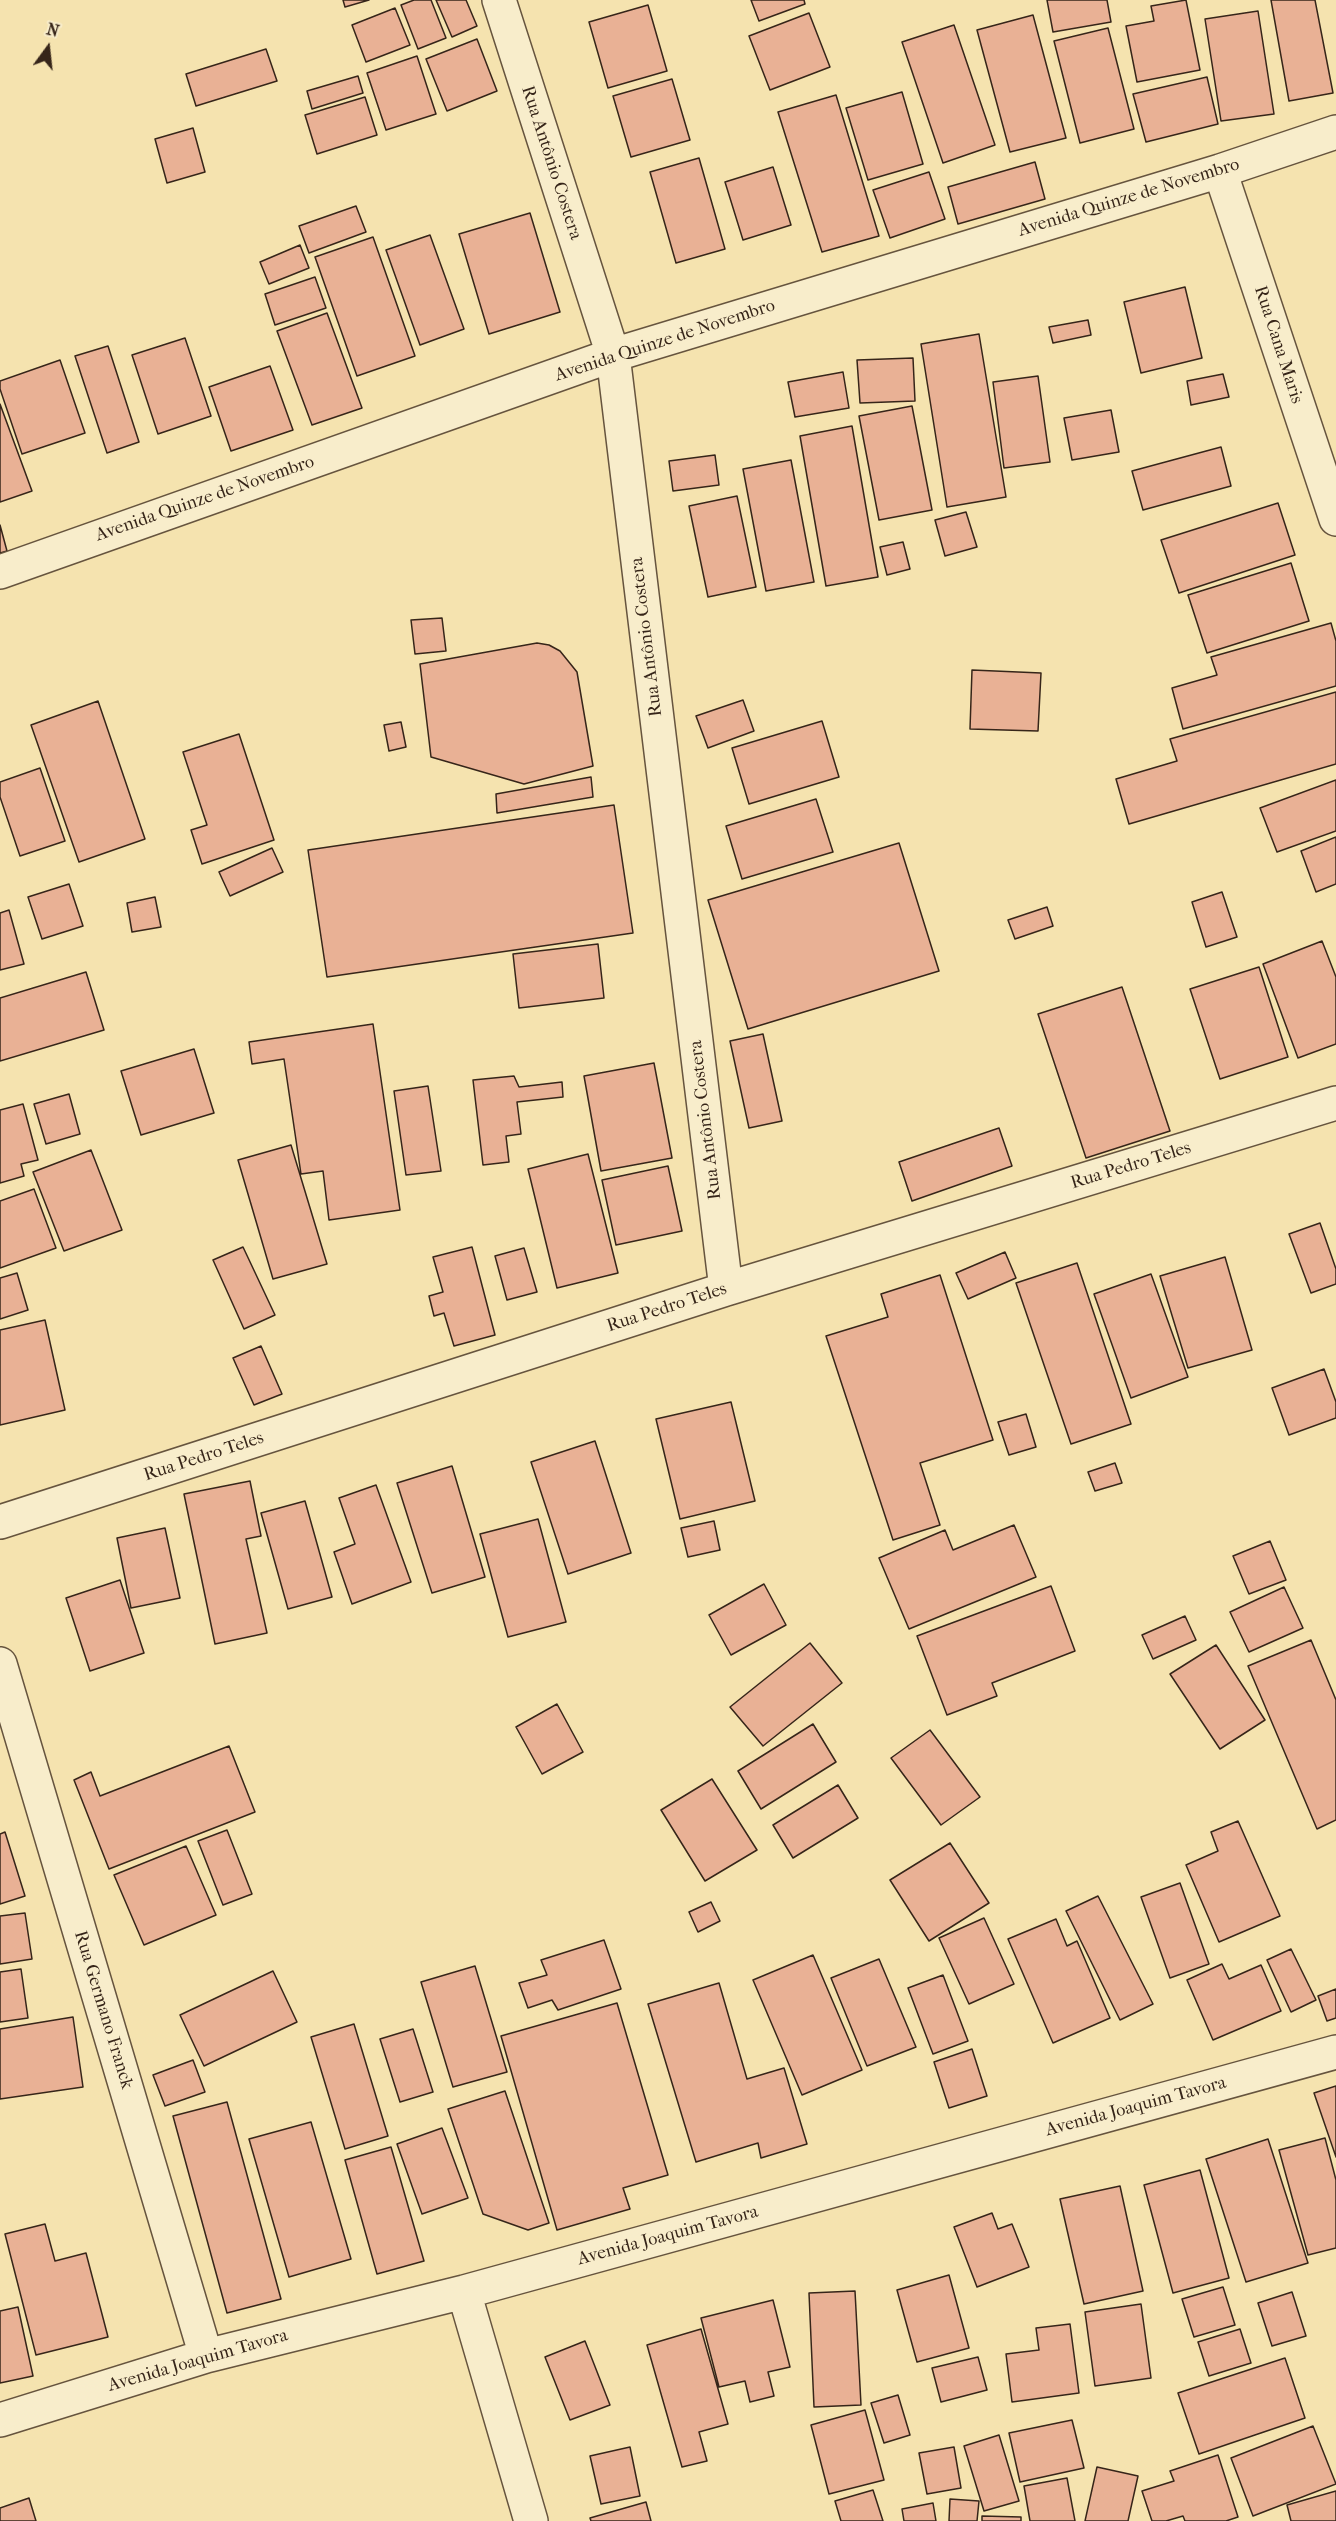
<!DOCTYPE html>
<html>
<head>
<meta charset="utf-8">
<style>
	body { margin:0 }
	#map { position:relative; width:1336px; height:2521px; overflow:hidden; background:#f5e3af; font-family:"IM FELL French Canon",serif }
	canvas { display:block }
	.north { position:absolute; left:18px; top:18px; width:60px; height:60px; -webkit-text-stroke:4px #f8edcb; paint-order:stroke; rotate:15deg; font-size:16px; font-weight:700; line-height:24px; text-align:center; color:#362519 }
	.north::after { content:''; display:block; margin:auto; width:21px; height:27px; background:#362519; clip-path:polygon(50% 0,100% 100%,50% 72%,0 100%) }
</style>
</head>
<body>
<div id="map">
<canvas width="1336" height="2521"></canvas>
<div class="north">N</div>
</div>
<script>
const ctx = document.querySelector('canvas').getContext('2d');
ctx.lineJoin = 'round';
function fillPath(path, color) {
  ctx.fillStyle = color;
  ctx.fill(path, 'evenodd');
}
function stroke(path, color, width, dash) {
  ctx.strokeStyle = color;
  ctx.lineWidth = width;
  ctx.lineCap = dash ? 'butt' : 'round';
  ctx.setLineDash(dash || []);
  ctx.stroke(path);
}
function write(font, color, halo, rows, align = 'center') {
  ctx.font = font + ' "IM FELL French Canon",serif';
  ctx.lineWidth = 6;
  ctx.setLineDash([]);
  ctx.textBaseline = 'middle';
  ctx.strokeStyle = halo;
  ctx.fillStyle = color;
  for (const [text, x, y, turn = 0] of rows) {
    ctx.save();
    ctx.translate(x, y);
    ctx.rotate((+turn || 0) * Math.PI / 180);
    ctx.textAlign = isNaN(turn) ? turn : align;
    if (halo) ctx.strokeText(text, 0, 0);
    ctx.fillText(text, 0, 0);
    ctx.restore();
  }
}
const building = new Path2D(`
	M343 0H369L345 7Z
	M414 0H431L446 38 418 49 401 5Z
	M436 0H466L477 26 452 37Z
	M751 0H804L805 4 759 21Z
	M1047 0H1107L1111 22 1053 32Z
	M1186 0 1200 70 1137 82 1126 26 1154 21 1151 6Z
	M1271 0H1315L1333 93 1289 101Z
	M648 5 667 71 608 88 589 22Z
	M395 8 410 45 366 62 352 25Z
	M1258 11 1274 114 1221 121 1205 19Z
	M809 13 830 67 770 90 749 36Z
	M1033 15 1066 138 1010 152 977 30Z
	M954 25 995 145 943 163 902 42Z
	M1108 28 1134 129 1080 143 1054 41Z
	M477 39 497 91 447 111 426 59Z
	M266 49 277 81 196 106 186 74Z
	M417 56 436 114 386 130 367 73Z
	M358 76 363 93 312 109 307 91Z
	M1207 77 1218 124 1146 142 1133 94Z
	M672 79 690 140 631 157 613 96Z
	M902 92 923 164 868 180 846 108Z
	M836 95 879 236 822 252 778 112Z
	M365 97 377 135 317 154 305 115Z
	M193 128 205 172 167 183 155 139Z
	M699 158 725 249 676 263 650 172Z
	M1035 162 1045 199 958 224 948 187Z
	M773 167 791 225 743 240 725 182Z
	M929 172 945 219 890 238 873 190Z
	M356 206 366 232 309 253 299 226Z
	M530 213 560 312 489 334 459 234Z
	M430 235 464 329 420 345 386 250Z
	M373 237 415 356 357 376 315 257Z
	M300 245 309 268 269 284 260 262Z
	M315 277 326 308 275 325 265 294Z
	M1185 287 1202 358 1141 373 1124 302Z
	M327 313 362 408 312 425 277 331Z
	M1088 320 1091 335 1053 343 1049 327Z
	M979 334 1006 497 947 507 921 344Z
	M185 338 211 416 158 434 132 355Z
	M108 346 139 442 107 453 75 356Z
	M913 358 915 401 860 403 857 360Z
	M60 360 85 433 22 454 0 389V381Z
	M270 366 293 430 231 451 209 387Z
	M843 372 849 408 795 417 788 382Z
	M1223 374 1229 397 1191 405 1187 381Z
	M1038 376 1050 462 1004 468 993 382Z
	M0 404 32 491 0 502Z
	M912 406 932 510 879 520 859 416Z
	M1111 410 1119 452 1072 460 1064 418Z
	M852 426 878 577 826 586 800 436Z
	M1221 447 1231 486 1143 510 1132 471Z
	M715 455 719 485 673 491 669 461Z
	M791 460 814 582 766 591 743 469Z
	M737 496 756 587 708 597 689 506Z
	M1278 503 1295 555 1179 593 1161 540Z
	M966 512 977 547 945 556 935 520Z
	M0 525 7 551 0 553Z
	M903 542 910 569 887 575 880 547Z
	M1291 563 1309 621 1207 653 1188 595Z
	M442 618 446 651 415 654 411 620Z
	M1331 623 1336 641V686L1183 729 1172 688 1217 675 1211 657Z
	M537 643 549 645 560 651 577 672 593 766 524 784 431 757 420 664Z
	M972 670 1041 673 1038 731 970 729Z
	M1336 692V764L1129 824 1116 779 1177 761 1170 739Z
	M743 700 754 731 708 748 696 716Z
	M98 701 145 839 79 862 31 725Z
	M822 721 839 777 749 804 732 748Z
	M401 722 406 747 389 751 384 725Z
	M239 734 274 840 202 864 191 830 207 825 183 752Z
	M40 768 65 841 20 856 0 797V782Z
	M591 777 593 797 497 813 496 794Z
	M1336 780V831L1277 852 1260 808Z
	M816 799 833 852 742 879 726 826Z
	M614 805 633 933 327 977 308 850Z
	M1336 837V884L1316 892 1301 851Z
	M899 843 939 971 748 1029 708 900Z
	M272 848 283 872 230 896 219 872Z
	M69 884 83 926 42 939 28 897Z
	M1222 892 1237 937 1206 947 1192 902Z
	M155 897 161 927 132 932 127 903Z
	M1047 907 1053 926 1015 939 1008 920Z
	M9 910 24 964 0 970V913Z
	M1322 941 1336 977V1044L1298 1058 1263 964Z
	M598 944 604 998 519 1008 513 954Z
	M1259 967 1288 1057 1220 1079 1190 989Z
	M86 972 104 1030 0 1061V998Z
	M1122 987 1170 1131 1086 1158 1038 1014Z
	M373 1024 400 1210 329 1220 323 1171 301 1174 284 1059 252 1064 249 1042Z
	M763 1034 782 1121 749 1128 730 1041Z
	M194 1049 214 1113 141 1135 121 1071Z
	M654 1063 672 1158 601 1171 584 1076Z
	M514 1076 519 1087 562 1082 563 1097 517 1102 521 1134 506 1136 509 1162 483 1165 473 1080Z
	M428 1086 441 1171 406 1175 394 1091Z
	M69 1094 80 1134 46 1144 34 1104Z
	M23 1104 38 1160 21 1164 24 1176 0 1183V1110Z
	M999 1128 1012 1166 912 1201 899 1162Z
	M291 1145 327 1264 273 1279 238 1160Z
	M91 1150 122 1230 64 1251 33 1172Z
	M588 1154 618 1273 557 1288 528 1169Z
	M668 1166 682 1231 616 1245 602 1180Z
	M34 1189 56 1248 0 1268V1201Z
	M1320 1223 1336 1269V1284L1311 1293 1289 1234Z
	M243 1247 275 1315 244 1329 213 1260Z
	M472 1247 495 1335 454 1346 444 1313 434 1316 429 1296 443 1292 433 1257Z
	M524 1248 537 1292 507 1300 495 1256Z
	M1005 1252 1016 1278 968 1299 956 1273Z
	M1225 1257 1252 1350 1188 1368 1160 1276Z
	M1077 1263 1131 1424 1071 1444 1016 1283Z
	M17 1273 28 1310 0 1319V1278Z
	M1151 1274 1188 1377 1131 1398 1094 1294Z
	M940 1275 993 1440 920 1463 940 1525 893 1540 826 1336 888 1317 881 1294Z
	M45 1320 65 1410 0 1425V1330Z
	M261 1346 282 1394 254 1405 233 1358Z
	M1324 1369 1336 1402V1418L1289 1435 1272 1388Z
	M731 1402 755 1501 680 1519 656 1419Z
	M1026 1414 1036 1447 1009 1455 998 1422Z
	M595 1441 631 1553 568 1574 531 1462Z
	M1115 1463 1122 1483 1095 1491 1088 1472Z
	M452 1466 485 1577 432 1593 397 1483Z
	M250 1481 261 1536 246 1539 267 1633 215 1644 184 1494Z
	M376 1485 411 1582 352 1604 334 1552 355 1544 339 1498Z
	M305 1501 332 1597 288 1609 261 1513Z
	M538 1519 566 1622 508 1637 480 1534Z
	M714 1521 720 1550 688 1557 681 1528Z
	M1014 1525 1036 1577 909 1629 879 1558 945 1530 953 1550Z
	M165 1528 180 1598 131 1608 117 1538Z
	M1270 1541 1286 1580 1249 1594 1233 1556Z
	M120 1580 144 1653 90 1671 66 1598Z
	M764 1584 786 1625 731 1655 709 1615Z
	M1051 1586 1075 1651 992 1683 997 1696 947 1715 917 1636Z
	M1284 1587 1303 1628 1249 1652 1230 1612Z
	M1185 1616 1196 1640 1153 1659 1142 1635Z
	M1311 1640 1336 1700V1820L1317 1829 1248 1666Z
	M810 1643 842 1683 763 1746 730 1707Z
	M1216 1645 1265 1720 1220 1749 1170 1674Z
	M557 1704 583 1752 542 1774 516 1727Z
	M813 1724 836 1762 761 1809 738 1771Z
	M930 1730 980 1797 941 1825 891 1758Z
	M229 1746 255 1812 109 1869 74 1780 91 1772 100 1796Z
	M712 1779 757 1850 705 1881 661 1810Z
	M838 1785 858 1818 793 1858 773 1825Z
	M1238 1821 1280 1916 1219 1942 1186 1865 1218 1851 1211 1832Z
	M227 1830 252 1894 223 1905 198 1841Z
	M5 1832 25 1896 0 1904V1834Z
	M950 1843 989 1903 929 1941 890 1880Z
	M186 1846 216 1915 144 1945 114 1875Z
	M1180 1883 1209 1964 1170 1978 1141 1897Z
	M1098 1896 1153 2004 1120 2020 1066 1911Z
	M711 1902 720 1921 698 1932 689 1912Z
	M25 1913 32 1959 0 1964V1916Z
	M984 1918 1014 1984 969 2004 939 1938Z
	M1056 1919 1067 1946 1077 1941 1110 2018 1053 2043 1008 1939Z
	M604 1940 621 1989 558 2010 552 2000 528 2008 519 1983 547 1975 541 1960Z
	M1291 1949 1316 2000 1291 2012 1267 1960Z
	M813 1955 862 2070 802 2095 753 1980Z
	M879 1959 916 2047 867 2066 831 1978Z
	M1222 1964 1229 1979 1261 1965 1281 2011 1213 2040 1187 1980Z
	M475 1966 507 2072 453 2087 421 1982Z
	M21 1969 28 2018 0 2022V1972Z
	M273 1971 297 2022 204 2066 180 2015Z
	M943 1975 968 2041 933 2054 908 1988Z
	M719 1983 747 2079 784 2068 807 2144 761 2158 758 2143 696 2162 648 2004Z
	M1336 1989V2018L1327 2021 1318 1996Z
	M617 2003 668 2175 623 2188 630 2209 557 2230 501 2036Z
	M73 2017 83 2087 0 2099V2029Z
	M354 2024 388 2136 345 2149 311 2037Z
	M413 2029 433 2092 400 2102 380 2039Z
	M972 2049 987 2096 949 2108 934 2062Z
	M193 2060 205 2092 165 2106 153 2075Z
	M1336 2086V2157L1314 2093Z
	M505 2091 549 2223 528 2230 483 2214 448 2109Z
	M227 2102 281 2299 227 2313 173 2116Z
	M311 2122 351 2259 289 2277 249 2139Z
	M442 2128 468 2198 422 2214 397 2144Z
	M1325 2138 1336 2180V2248L1308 2255 1279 2150Z
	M1268 2139 1308 2263 1246 2282 1206 2159Z
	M391 2147 424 2261 377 2274 345 2160Z
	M1200 2170 1229 2278 1173 2293 1144 2185Z
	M1120 2186 1143 2291 1084 2304 1060 2199Z
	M992 2213 998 2229 1012 2224 1029 2267 977 2287 954 2227Z
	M45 2224 55 2261 86 2253 108 2337 36 2355 5 2234Z
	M949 2275 969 2348 917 2362 897 2290Z
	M1223 2287 1235 2325 1194 2337 1182 2299Z
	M855 2291 861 2405 814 2407 809 2293Z
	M1292 2292 1306 2336 1272 2346 1258 2303Z
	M773 2300 790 2367 768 2372 774 2396 750 2402 745 2381 719 2387 701 2318Z
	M1141 2304 1151 2378 1095 2386 1085 2312Z
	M18 2307 33 2376 0 2383V2311Z
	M1070 2324 1079 2393 1012 2402 1006 2354 1039 2350 1036 2328Z
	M701 2329 728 2424 699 2432 707 2461 682 2467 647 2345Z
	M1240 2329 1251 2363 1209 2376 1198 2342Z
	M585 2341 610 2405 570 2420 545 2357Z
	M978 2357 987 2390 941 2402 932 2368Z
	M1285 2358 1305 2418 1199 2454 1178 2393Z
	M898 2395 910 2435 884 2443 871 2403Z
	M865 2410 884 2480 829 2494 811 2425Z
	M1072 2420 1084 2468 1020 2482 1009 2433Z
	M1313 2426 1336 2484 1253 2516 1231 2458Z
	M999 2435 1019 2501 984 2511 964 2446Z
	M630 2447 640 2496 601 2504 590 2456Z
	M954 2447 961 2488 927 2494 919 2453Z
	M1218 2455 1238 2517 1226 2521H1185L1183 2516 1166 2521H1152L1142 2491 1174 2481 1170 2471Z
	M1097 2467 1138 2476 1128 2521H1085Z
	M1067 2478 1075 2521H1030L1024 2486Z
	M873 2490 883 2521H841L835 2501Z
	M1336 2491V2521H1291L1287 2505Z
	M29 2498 36 2521H0V2508Z
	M950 2499 979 2501 977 2521H949Z
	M646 2502 651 2521H591L590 2518Z
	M933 2503 936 2521H904L902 2509Z
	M982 2516 1021 2517V2521H982Z`);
fillPath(building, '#e9b195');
stroke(building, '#362519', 1.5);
const minor = new Path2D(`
	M499 0 613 355 726 1289
	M1220 171 1336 519
	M0 572 613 355 1220 171 1336 132
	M0 1522 726 1289 1336 1103
	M0 1664 206 2356
	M464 2292 531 2521
	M0 2420 206 2356 464 2292 1336 2052`);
stroke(minor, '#66543e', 36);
stroke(minor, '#f8edcb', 33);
write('18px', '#362519', '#f8edcb', [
	["Rua Antônio Costera",551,163,72],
	["Avenida Quinze de Novembro",1129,198,-17],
	["Avenida Quinze de Novembro",665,341,-18],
	["Rua Cana Maris",1278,345,72],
	["Avenida Quinze de Novembro",205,499,-19],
	["Rua Antônio Costera",647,637,-97],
	["Rua Antônio Costera",706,1120,-97],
	["Rua Pedro Teles",1131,1166,-17],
	["Rua Pedro Teles",667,1308,-18],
	["Rua Pedro Teles",204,1457,-18],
	["Rua Germano Franck",103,2010,73],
	["Avenida Joaquim Tavora",1136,2107,-15],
	["Avenida Joaquim Tavora",668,2236,-15],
	["Avenida Joaquim Tavora",198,2361,-16]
]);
</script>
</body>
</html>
